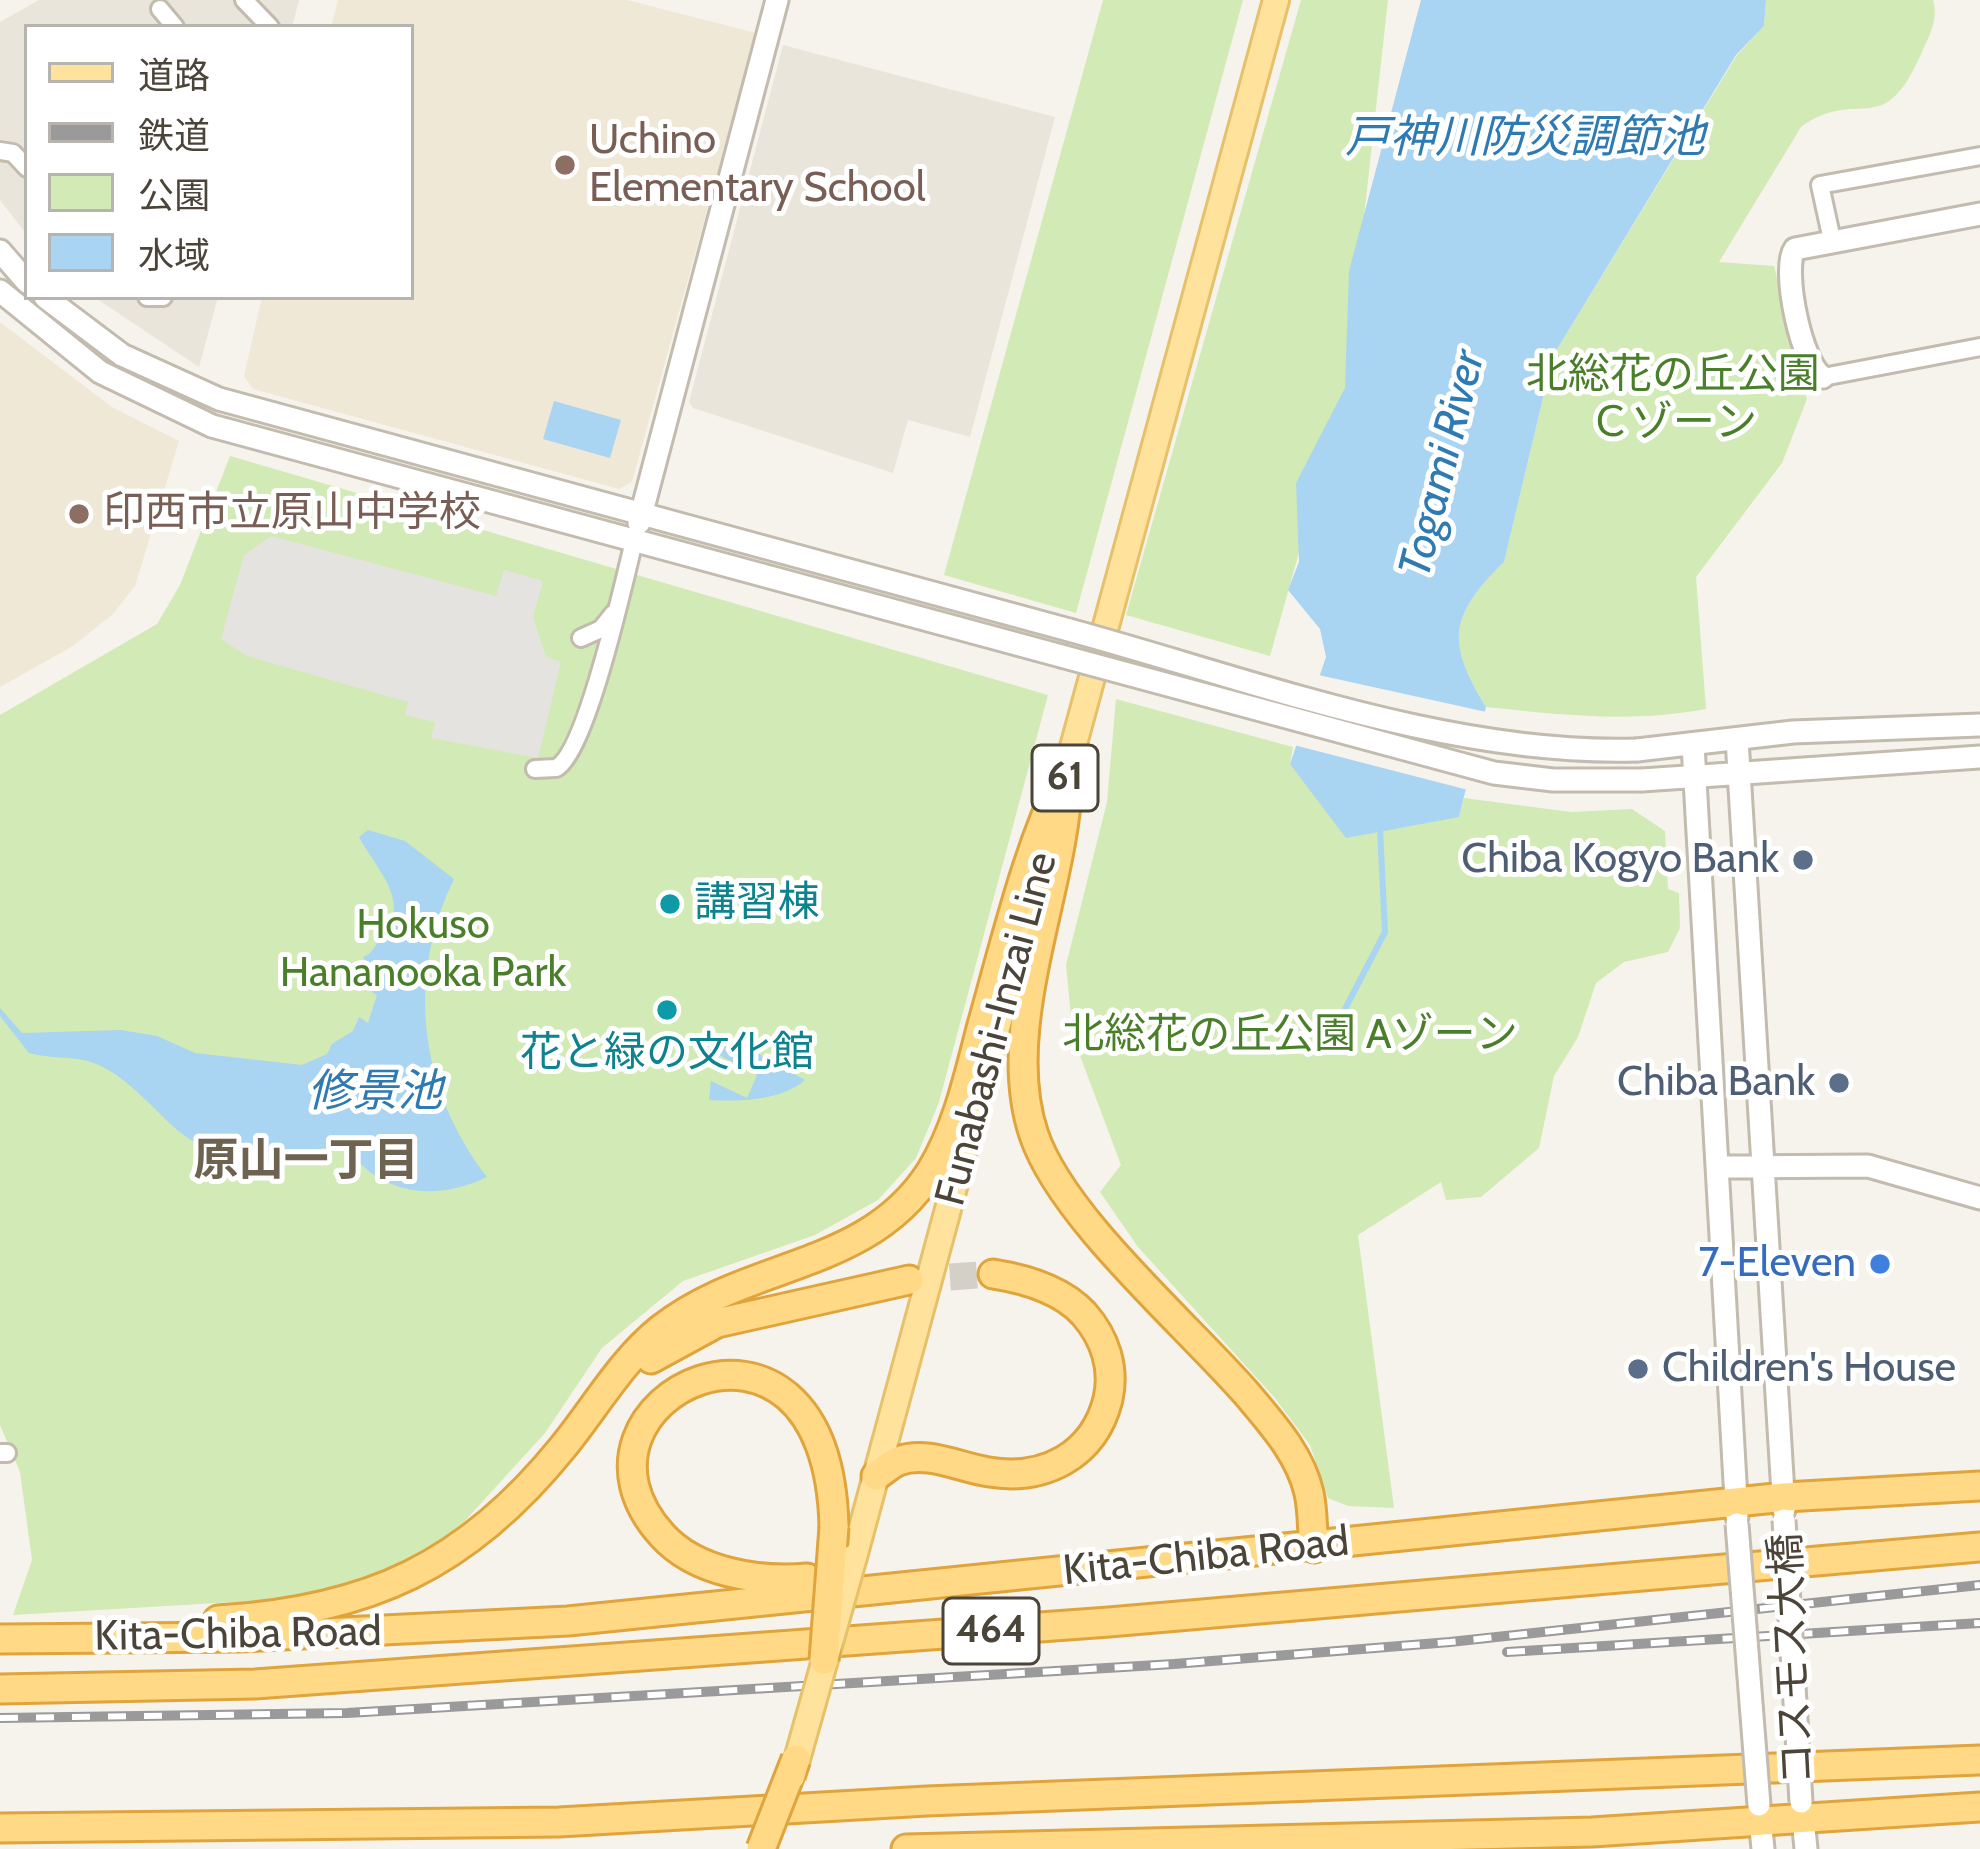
<!DOCTYPE html>
<html>
<head>
<meta charset="utf-8">
<style>
	body { margin:0 }
	#map { position:relative; width:1980px; height:1849px; overflow:hidden; background:#f6f3ec; font-family:Cabin,"Noto Sans JP",sans-serif }
	canvas { display:block }
	.legend { position:absolute; left:24px; top:24px; width:390px; height:276px; box-sizing:border-box; background:#fff; border:3px solid #b7b4b0; margin:0; padding:15px 21px; list-style:none; font-size:36px; color:#4b4439 }
	.legend li { display:flex; align-items:center; gap:24px; height:60px }
	.legend b { width:60px; border:3px solid #b7b4b0 }
</style>
</head>
<body>
<div id="map">
<canvas width="1980" height="1849"></canvas>
<ul class="legend">
<li><b style="height:15px;background:#ffe39c"></b>道路</li>
<li><b style="height:15px;background:#9a9a9a"></b>鉄道</li>
<li><b style="height:33px;background:#d2eab5"></b>公園</li>
<li><b style="height:33px;background:#a9d4f2"></b>水域</li>
</ul>
</div>
<script>
const ctx = document.querySelector('canvas').getContext('2d');
ctx.lineJoin = 'round';
function fillPath(path, color) {
  ctx.fillStyle = color;
  ctx.fill(path, 'evenodd');
}
function stroke(path, color, width, dash) {
  ctx.strokeStyle = color;
  ctx.lineWidth = width;
  ctx.lineCap = dash ? 'butt' : 'round';
  ctx.setLineDash(dash || []);
  ctx.stroke(path);
}
function write(font, color, halo, rows, align = 'center') {
  ctx.font = font + ' Cabin,"Noto Sans JP",sans-serif';
  ctx.lineWidth = 10;
  ctx.setLineDash([]);
  ctx.textBaseline = 'middle';
  ctx.strokeStyle = halo;
  ctx.fillStyle = color;
  for (const [text, x, y, turn = 0] of rows) {
    ctx.save();
    ctx.translate(x, y);
    ctx.rotate((+turn || 0) * Math.PI / 180);
    ctx.textAlign = isNaN(turn) ? turn : align;
    if (halo) ctx.strokeText(text, 0, 0);
    ctx.fillText(text, 0, 0);
    ctx.restore();
  }
}
fillPath(new Path2D(`
	M39 0H299L292 27H27V235L0 200V22Z
	M783 45 1055 117 970 437 908 420 893 473 693 408 689 402Z
	M94 297H218L199 367Z`), '#eae5da');
fillPath(new Path2D(`
	M338 0H627L756 33 632 482 619 489 253 389 244 376 262 297H411V27H331Z
	M0 322 112 407 179 441 135 586 113 614 73 646 0 687Z`), '#efe8d6');
fillPath(new Path2D(`
	M1103 0H1243L1076 613 944 575Z
	M1301 0H1388L1345 388 1270 656 1126 615Z
	M1766 0H1933C1939 20 1929 36 1921 54 1882 143 1859 85 1801 127L1719 262 1774 266 1807 399 1782 463 1696 577 1706 709C1632 723 1562 715 1486 707 1447 642 1448 617 1504 562L1553 356 1737 55 1764 26Z
	M230 456 1048 695 939 1102 916 1158 878 1200 815 1235 683 1281 602 1348 545 1433 452 1535 398 1565 303 1598 13 1615 32 1560 20 1472 0 1425V715L157 624 180 585Z
	M1116 699 1293 747 1290 765 1459 817 1464 798 1571 812 1632 809 1665 831 1668 889 1679 893 1680 928 1668 952 1624 962 1596 983 1578 1037 1554 1076 1539 1148 1481 1197 1446 1200 1441 1182 1358 1235 1394 1508 1348 1506 1328 1498 1310 1445 1274 1397 1138 1247 1100 1192 1121 1165 1073 1037 1066 965 1107 802Z`), '#d2eab5');
fillPath(new Path2D(`
	M271 536 496 596 504 570 543 581 533 617 546 657 561 662 538 758 431 738 435 722 405 715 408 702 247 656 221 639 244 555Z`), '#e5e3e0');
fillPath(new Path2D(`
	M1421 0H1766L1764 26 1736 55 1553 356 1504 562C1448 617 1447 642 1486 707L1459 817 1346 838 1290 764 1326 657 1320 629 1288 590 1299 562 1296 483 1345 388 1349 271Z
	M554 401 621 420 610 458 543 439Z
	M368 830 405 841 454 879C405 980 420 1090 487 1177 451 1194 411 1198 376 1176 362 1168 353 1153 339 1146 283 1154 221 1170 175 1128 153 1108 130 1081 103 1067 78 1054 54 1060 29 1053L0 1016V1008L22 1033 121 1030 157 1036 195 1053 302 1065 327 1054 332 1044 353 1031 359 1017 368 1023 377 995 367 989 365 978H374L363 957C373 953 371 950 380 940 415 904 376 869 359 837Z
	M704 1034 752 1050 805 1080C782 1100 741 1102 709 1100L711 1081 747 1098 757 1075 700 1045Z`), '#a9d4f2');
fillPath(new Path2D(`
	M1314 674 1491 713 1472 791 1290 744Z`), '#f6f3ec');
stroke(new Path2D(`
	M1332 1034 1385 932 1380 829`), '#a9d4f2', 6);
stroke(new Path2D(`
	M909 1280 993 1274`), '#d4d0c8', 27, [27, 14]);
const minor = new Path2D(`
	M244 0 270 27
	M160 9 175 27
	M0 151 13 153 27 168
	M1832 240 1820 185 1980 156
	M147 297H163
	M1823 377 1980 347
	M581 638 601 629 613 614
	M535 769 556 768C586 753 624 582 634 541
	M0 1453H7`);
const tertiary = new Path2D(`
	M0 251 27 282
	M0 291 100 372 212 426 1061 656
	M45 297 122 355 219 399 1069 630
	M1823 377C1802 367 1781 268 1795 249L1980 214
	M639 523 777 0
	M1737 739 1784 1510
	M1693 745 1737 1517
	M1637 750 1793 732 1980 725
	M1642 780 1980 757
	M1720 1167 1868 1166 1980 1198
	M1759 1808 1763 1849
	M1802 1808 1806 1849`);
const primary = new Path2D(`
	M1063 784 1276 0
	M854 1557 1043 858`);
const trunk = new Path2D(`
	M1068 777C1065 889 997 1027 1034 1135 1062 1218 1187 1325 1247 1394 1272 1424 1300 1454 1309 1493 1313 1510 1312 1530 1314 1548
	M651 1359 717 1323 909 1280
	M876 1476C882 1472 891 1464 898 1461 928 1450 960 1468 989 1472 1044 1481 1094 1456 1108 1399 1115 1368 1105 1338 1084 1314 1062 1290 1025 1279 993 1274
	M807 1578C759 1582 696 1573 662 1535 541 1401 828 1259 834 1527
	M218 1620C368 1611 467 1566 563 1447 595 1408 621 1361 661 1329 748 1260 868 1271 931 1171 958 1127 969 1074 982 1025 1007 937 1027 848 1068 766
	M0 1639 241 1637 568 1621 1785 1497 1980 1486
	M0 1689 255 1684 1109 1622 1980 1547
	M0 1828 559 1822 927 1801 1980 1760
	M906 1849 1592 1832 1980 1807`);
stroke(minor, '#c2bbae', 22);
stroke(tertiary, '#c2bbae', 27);
stroke(primary, '#e6c16a', 30);
stroke(trunk, '#e0a43c', 33);
stroke(minor, '#fff', 16);
stroke(tertiary, '#fff', 21);
stroke(primary, '#ffe39c', 24);
stroke(trunk, '#ffd985', 27);
const rail = new Path2D(`
	M1507 1652 1980 1623
	M0 1718 347 1713 1174 1664 1450 1642 1980 1585`);
stroke(rail, '#9a9a9a', 10);
stroke(rail, '#fff', 6, [18]);
const tertiaryBridge = new Path2D(`
	M1069 630C1249 679 1449 756 1637 750
	M1061 656 1494 773 1553 780H1642
	M1784 1520 1801 1802
	M1737 1524 1759 1805`);
const primaryBridge = new Path2D(`
	M792 1777 854 1557`);
const trunkBridge = new Path2D(`
	M824 1660 834 1527
	M761 1849 796 1759`);
stroke(tertiaryBridge, '#c2bbae', 27, []);
stroke(primaryBridge, '#e6c16a', 30, []);
stroke(trunkBridge, '#e0a43c', 33, []);
stroke(tertiaryBridge, '#fff', 21);
stroke(primaryBridge, '#ffe39c', 24);
stroke(trunkBridge, '#ffd985', 27);
for (const [x, y, r, color] of [
	[565,165,12,"#8d6e63"],
	[79,514,12,"#8d6e63"],
	[1803,860,12,"#5c6f8a"],
	[670,904,12,"#0f9aa8"],
	[667,1010,12,"#0f9aa8"],
	[1839,1083,12,"#5c6f8a"],
	[1880,1264,12,"#3f7fe0"],
	[1638,1369,12,"#5c6f8a"]
]) {
  const dot = new Path2D();
  dot.arc(x, y, r, 0, 2 * Math.PI);
  ctx.fillStyle = color;
  ctx.fill(dot);
  stroke(dot, '#fff', 4.5);
}
for (const [x, y, w] of [
	[1065,778,66],
	[991,1631,96]
]) {
  const box = new Path2D();
  box.roundRect(x - w / 2, y - 33, w, 66, 9);
  ctx.fillStyle = '#fff';
  ctx.fill(box);
  stroke(box, '#4b4439', 3);
}
write('bold 39px', '#4b4439', null, [
	["61",1065,778],
	["464",991,1631]
]);
write('42px', '#785e54', '#fff', [
	["Uchino",589,141],
	["Elementary School",589,189],
	["印西市立原山中学校",103,514]
], 'left');
write('42px', '#4a7f2a', '#fff', [
	["北総花の丘公園",1673,376],
	["Ｃゾーン",1673,424],
	["Hokuso",423,926],
	["Hananooka Park",423,974],
	["北総花の丘公園 Aゾーン",1290,1036]
]);
write('42px', '#4e5e75', '#fff', [
	["Chiba Kogyo Bank",1779,860],
	["Chiba Bank",1815,1083],
	["Children's House",1662,1369,"left"]
], 'right');
write('42px', '#0d838f', '#fff', [
	["講習棟",694,904],
	["花と緑の文化館",667,1054,"center"]
], 'left');
write('42px', '#4b4439', '#fff', [
	["Funabashi-Inzai Line",997,1029,-75],
	["Kita-Chiba Road",1206,1557,-6],
	["Kita-Chiba Road",238,1635,-1],
	["コスモス大橋",1793,1659,-93]
]);
write('42px', '#366cbe', '#fff', [
	["7-Eleven",1856,1264]
], 'right');
write('italic 45px', '#2e7ab2', '#fff', [
	["戸神川防災調節池",1525,139],
	["Togami River",1443,464,-76],
	["修景池",375,1093]
]);
write('bold 45px', '#6e6250', '#fff', [
	["原山一丁目",306,1162]
]);
</script>
</body>
</html>
